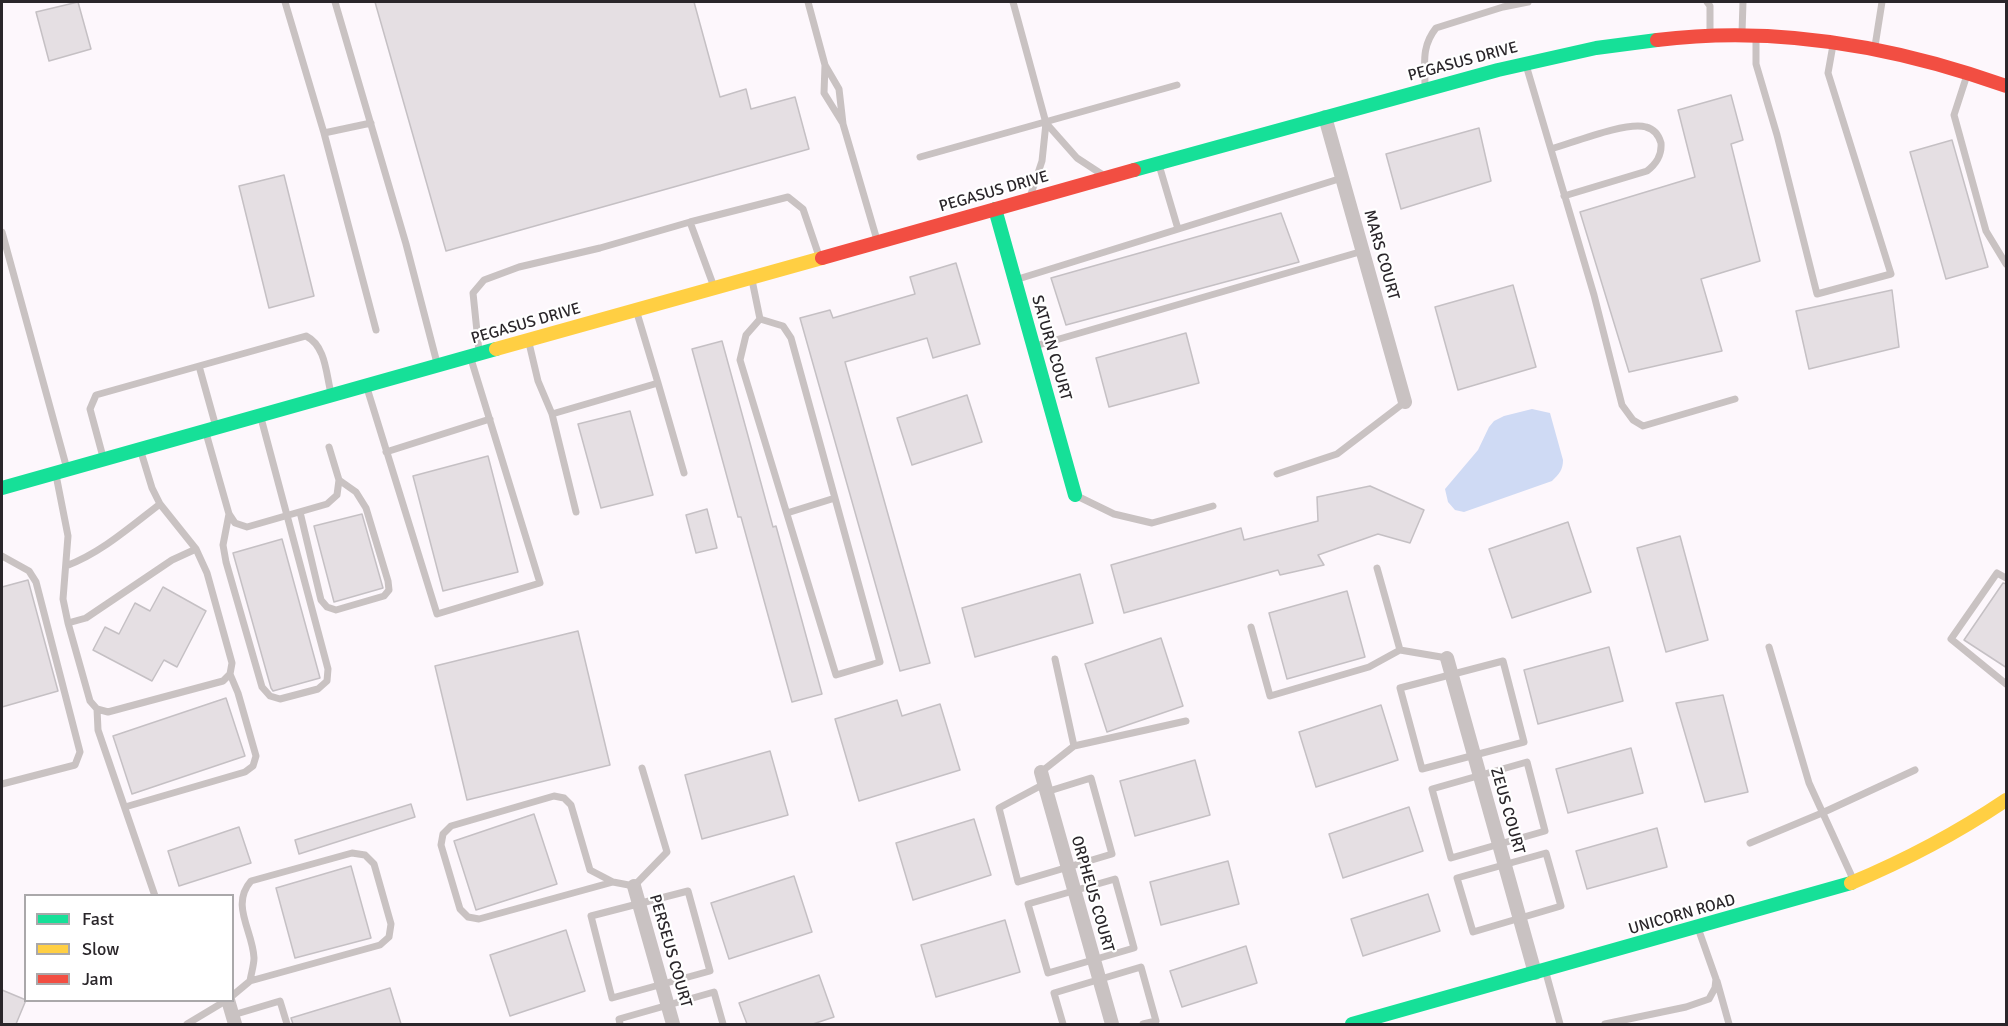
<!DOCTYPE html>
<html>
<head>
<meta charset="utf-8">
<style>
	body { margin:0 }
	#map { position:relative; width:2008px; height:1026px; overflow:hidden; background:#fdf7fc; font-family:Signika,sans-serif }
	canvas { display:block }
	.frame { position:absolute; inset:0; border:3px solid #2a262a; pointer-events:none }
	.legend { position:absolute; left:24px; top:894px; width:210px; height:108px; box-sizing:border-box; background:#fff; border:2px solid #aaa8aa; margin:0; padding:8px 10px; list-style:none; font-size:18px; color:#2a262a }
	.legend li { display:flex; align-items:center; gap:12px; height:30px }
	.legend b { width:30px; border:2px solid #aaa8aa }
</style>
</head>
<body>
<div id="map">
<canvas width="2008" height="1026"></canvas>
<div class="frame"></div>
<ul class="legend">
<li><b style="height:8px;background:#16e098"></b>Fast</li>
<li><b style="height:8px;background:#ffcf43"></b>Slow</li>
<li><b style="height:8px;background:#f24e42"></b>Jam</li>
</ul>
</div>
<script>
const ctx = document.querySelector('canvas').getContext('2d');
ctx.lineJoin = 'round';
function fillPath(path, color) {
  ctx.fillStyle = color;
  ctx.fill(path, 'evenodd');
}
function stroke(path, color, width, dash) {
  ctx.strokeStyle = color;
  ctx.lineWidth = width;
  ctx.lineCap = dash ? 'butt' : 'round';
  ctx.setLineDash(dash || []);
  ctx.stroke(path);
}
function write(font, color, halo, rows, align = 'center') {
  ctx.font = font + ' Signika,sans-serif';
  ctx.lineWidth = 4.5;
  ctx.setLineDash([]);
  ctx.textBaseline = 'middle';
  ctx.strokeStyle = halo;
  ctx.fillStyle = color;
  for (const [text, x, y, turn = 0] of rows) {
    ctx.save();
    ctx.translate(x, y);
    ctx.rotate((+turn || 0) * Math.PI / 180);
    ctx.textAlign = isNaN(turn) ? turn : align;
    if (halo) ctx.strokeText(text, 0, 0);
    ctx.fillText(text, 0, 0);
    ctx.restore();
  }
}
fillPath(new Path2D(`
	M1532 409 1550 413 1563 460C1563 470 1559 474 1552 481L1464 512 1455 510 1448 502 1445 489 1478 450 1489 427 1494 421 1504 416Z`), '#cfdaf4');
const building = new Path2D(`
	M78 2 91 49 49 61 36 12Z
	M375 2H694L720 97 746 89 751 109 795 97 809 149 446 251Z
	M1731 95 1743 140 1731 144 1760 261 1701 279 1722 351 1629 372 1580 212 1695 177 1678 110Z
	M1479 128 1491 181 1401 209 1386 154Z
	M1952 140 1988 267 1946 279 1910 152Z
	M284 175 314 296 269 308 239 186Z
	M1281 213 1299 262 1066 325 1051 278Z
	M956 263 980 344 933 358 927 338 845 362 930 663 900 671 800 318 830 310 833 318 915 294 910 277Z
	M1513 285 1536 367 1458 390 1435 307Z
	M1892 290 1899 347 1809 369 1796 311Z
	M1186 333 1199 383 1109 407 1096 358Z
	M722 341 773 527 776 526 822 694 792 702 741 517H738L692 349Z
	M967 395 982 442 912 465 897 418Z
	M630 411 653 495 601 508 578 424Z
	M488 456 518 572 443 591 413 476Z
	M1370 486 1424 510 1410 543 1378 534 1318 555 1324 565 1280 575 1278 570 1124 613 1111 565 1241 528 1244 540 1318 521 1317 497Z
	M707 509 717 548 696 553 686 515Z
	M362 514 383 588 334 602 314 526Z
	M1568 522 1591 592 1512 618 1489 549Z
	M1680 536 1708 640 1666 652 1637 548Z
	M282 539 320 678 273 691 271 688 233 553Z
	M1080 574 1093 623 975 657 962 608Z
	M28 580 58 691 2 707V587Z
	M2003 583 2007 584V668L1964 640Z
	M163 587 206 611 177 667 164 660 152 681 93 650 105 627 119 634 135 603 150 611Z
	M1347 591 1365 657 1287 679 1269 613Z
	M578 631 610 765 467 800 435 666Z
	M1161 638 1183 706 1107 732 1085 664Z
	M1609 647 1623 701 1538 724 1524 670Z
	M1723 695 1748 792 1705 802 1676 703Z
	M226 698 245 756 132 794 113 736Z
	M897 700 902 716 940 704 960 770 859 801 835 719Z
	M1381 705 1398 760 1316 787 1299 732Z
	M1631 748 1643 793 1568 813 1556 769Z
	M770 751 788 815 702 839 685 775Z
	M1195 760 1210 815 1135 836 1120 781Z
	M411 804 415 817 299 854 295 840Z
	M1409 807 1423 851 1343 878 1329 834Z
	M534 814 557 884 476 910 454 841Z
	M974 819 991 875 913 900 896 843Z
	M239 827 251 863 179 886 168 851Z
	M1657 828 1667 867 1587 889 1576 851Z
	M1228 861 1239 904 1161 925 1150 882Z
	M351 866 371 938 295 958 276 888Z
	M794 876 812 932 729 959 711 903Z
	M1428 894 1440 931 1363 956 1351 919Z
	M1005 920 1020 972 936 997 921 945Z
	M566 930 585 991 510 1016 490 955Z
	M1246 946 1257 983 1182 1007 1170 971Z
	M819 975 834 1017 813 1024H747L739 1003Z
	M390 988 401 1024H293L291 1018Z
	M2 990 26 1000 16 1024H2Z`);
fillPath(building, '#e5dfe3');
stroke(building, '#c5c0c4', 1.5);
stroke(new Path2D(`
	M285 2 324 133 376 330
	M335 2 406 244 437 363
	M808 2 825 65 824 93 842 122
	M1013 2 1046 123 1042 161 1030 197
	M1707 2 1710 6V34
	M1742 33 1743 2
	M1756 39V64L1777 135 1817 294 1891 274 1828 73 1833 45
	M1875 46 1882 2
	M825 65 839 89 843 124 877 240
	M1526 65 1594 295 1622 405 1633 420 1643 426 1735 399
	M1967 75 1954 115 1986 231 2006 264
	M1425 86C1425 63 1421 47 1436 28L1503 7 1528 2
	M1046 123 1077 158 1103 175
	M324 133 371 123
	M1551 149C1572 143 1627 121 1646 127 1654 129 1659 136 1661 143 1662 156 1656 164 1647 171L1564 196
	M920 157 1177 85
	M1159 165 1178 229
	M690 222 714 287
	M2 232 67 469
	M752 280 760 319 746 335 740 360 836 675 880 662 791 338 783 326 760 319
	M1015 280 1342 178
	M529 343 538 381 552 414 658 383 637 313
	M1035 346 1363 251
	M479 351 473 293 484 280 519 267 600 248 690 222 788 197 803 209 819 256
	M199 366 306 336C326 346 326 374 331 393
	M658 383 684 473
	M367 388 437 614 540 583 471 359
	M552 414 576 512
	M206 433 229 514 235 523 247 527 327 504 337 495 339 480 329 447
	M386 452 490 419
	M103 457 90 409 96 395 199 366 216 427
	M1277 474 1337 454 1405 402
	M56 475 68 536 63 599 68 623 86 618 172 560 196 549 160 504 152 488 141 452
	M1077 496 1114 514 1152 523 1213 506
	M300 512 321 600 327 607 336 610 384 596 389 590 388 581 366 508 356 492 339 480
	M787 513 835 498
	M229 514 223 545 226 562 262 687 270 696 280 699 318 689 327 681 328 669 261 418
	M2 556 29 571 36 582 80 752 75 765 2 784
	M66 566C101 553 130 527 160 504
	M1377 568 1400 650 1447 658
	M2006 578 1997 573 1951 639 2006 684
	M68 623 90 701 97 709 108 712 223 681 230 674 232 663 207 573 196 549
	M1251 627 1270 696 1369 667 1400 650
	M1769 647 1809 783 1853 879
	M1055 659 1074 746
	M1503 661 1524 742 1422 769 1400 688Z
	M97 709 98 730 155 896
	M1527 762 1545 831 1451 858 1432 789Z
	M1041 772 1074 746 1186 721
	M1044 784 999 808 1018 882 1112 854 1091 778 1046 792
	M125 807 245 772 253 766 256 756 238 693 230 674
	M1750 843 1822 813 1915 770
	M1546 853 1561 906 1473 932 1457 878Z
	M1115 879 1134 948 1048 973 1028 904Z
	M613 882 479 919 468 917 460 909 441 845 443 834 451 826 554 796 564 798 571 805 590 870 613 882 634 886 667 852 642 768
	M688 891 710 971 612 998 591 916Z
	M1546 973 1560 1024
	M1717 981 1729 1024
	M232 996 250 981 380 945 389 937 391 924 374 864 365 855 352 853 251 881C230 905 253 931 254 958 254 965 251 974 250 981
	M233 1015 280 1001 287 1024
	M187 1024 227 1000
	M620 1024 619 1019 714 992 723 1024
	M1063 1024 1054 993 1141 967 1156 1021 1143 1024
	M1605 1024 1686 1007 1709 999 1715 988 1716 979 1698 928`), '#c9c2c2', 7);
stroke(new Path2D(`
	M1325 117 1405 402
	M1447 658 1535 973
	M1041 772 1112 1024
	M634 886 673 1024
	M228 1000 235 1024`), '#c9c2c2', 14);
stroke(new Path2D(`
	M1134 170 1498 70 1596 48 1657 40
	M995 209 1075 495
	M2 488 496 349
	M1352 1024 1851 883`), '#16e098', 14);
stroke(new Path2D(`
	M496 349 822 258
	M1851 883C1906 860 1957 833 2006 800`), '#ffcf43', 14);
stroke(new Path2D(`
	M1657 40C1776 25 1894 46 2006 86
	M822 258 1134 170`), '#f24e42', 14);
write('16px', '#2a262a', '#fff', [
	["PEGASUS DRIVE",1463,62,-15],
	["PEGASUS DRIVE",994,192,-16],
	["MARS COURT",1381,255,74],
	["PEGASUS DRIVE",526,324,-16],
	["SATURN COURT",1051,348,74],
	["ZEUS COURT",1507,811,74],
	["ORPHEUS COURT",1092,894,74],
	["UNICORN ROAD",1682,915,-16],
	["PERSEUS COURT",670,951,74]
]);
</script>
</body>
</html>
